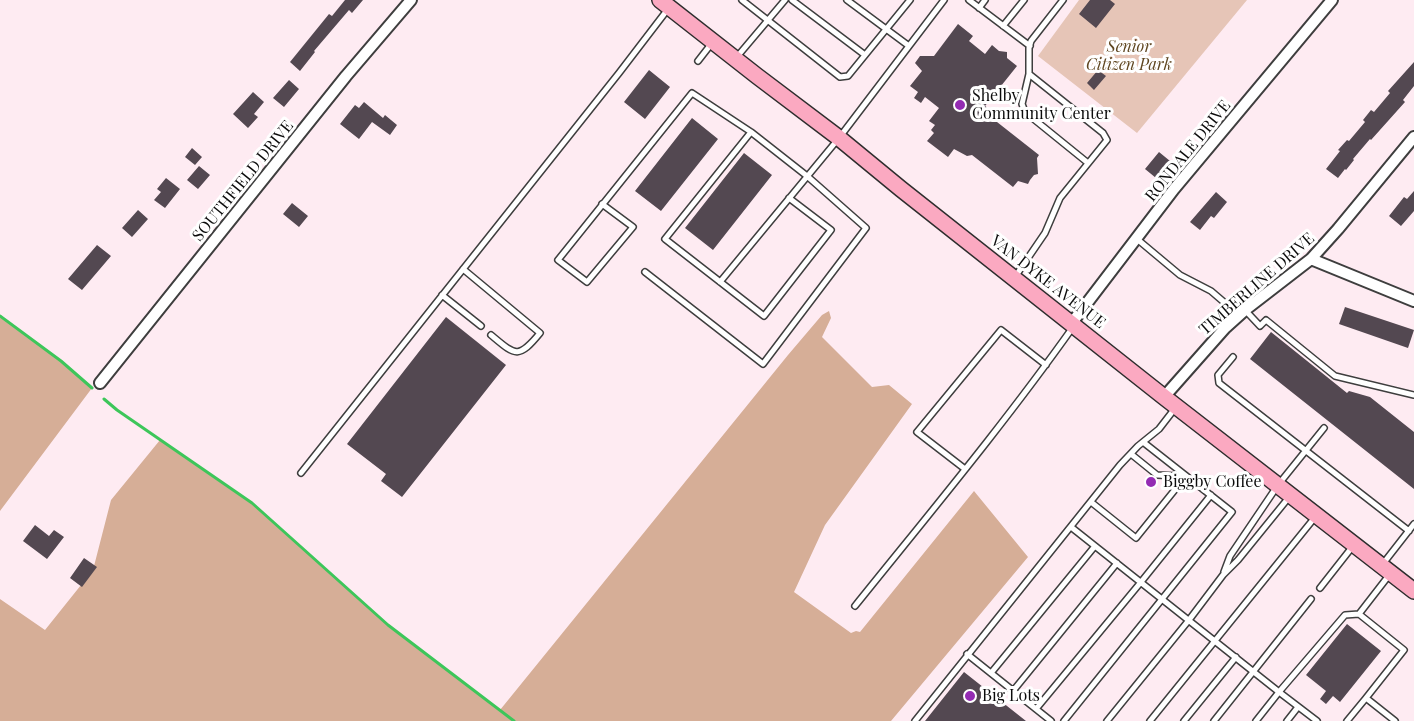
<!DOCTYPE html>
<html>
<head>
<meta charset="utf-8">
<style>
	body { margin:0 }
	canvas { display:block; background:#feebf2 }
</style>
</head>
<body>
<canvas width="1414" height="721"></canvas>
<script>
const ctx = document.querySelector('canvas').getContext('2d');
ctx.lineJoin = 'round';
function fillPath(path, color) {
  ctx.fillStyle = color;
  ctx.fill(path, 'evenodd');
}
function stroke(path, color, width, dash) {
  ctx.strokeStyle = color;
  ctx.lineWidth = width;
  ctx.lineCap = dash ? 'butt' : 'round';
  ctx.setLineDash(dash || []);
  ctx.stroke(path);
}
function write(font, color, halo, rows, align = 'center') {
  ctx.font = font + ' "Playfair Display",serif';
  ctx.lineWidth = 6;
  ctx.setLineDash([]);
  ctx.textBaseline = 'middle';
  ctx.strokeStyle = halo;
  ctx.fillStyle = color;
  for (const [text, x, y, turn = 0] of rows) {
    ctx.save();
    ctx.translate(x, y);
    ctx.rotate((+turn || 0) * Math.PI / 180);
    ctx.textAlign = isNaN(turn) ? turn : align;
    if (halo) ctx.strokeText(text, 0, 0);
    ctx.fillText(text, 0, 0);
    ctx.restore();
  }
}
fillPath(new Path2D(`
	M1079 0H1247L1137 133 1038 56Z`), '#e6c5b7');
fillPath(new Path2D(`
	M829 311 831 318 822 337 872 387 889 385 912 404 825 525 794 592 851 633 856 631 860 632 974 491 1028 557 891 721H0V599L45 630 93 570 111 500 160 440 252 503 388 625 500 710 788 355 822 315Z
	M0 316 61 361 92 388 0 511Z`), '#d6ae97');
stroke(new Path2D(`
	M0 316 61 361 92 388
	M104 399 117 410 252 503 388 625 514 721`), '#3dc65a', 3);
fillPath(new Path2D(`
	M345 0H363L352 13 349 10 314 51 315 52 300 71 290 62 329 14 332 16Z
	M1090 0H1110L1115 4 1096 28 1079 14Z
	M958 24 973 36 969 41 985 54 992 45 999 51 1007 52V58L1017 66 985 106 999 116 997 122 1039 155 1037 158 1038 174 1034 175 1030 180 1028 184 1018 181 1013 187 972 155 967 156 954 149 948 157 927 141 934 133 931 130 935 125 929 121 939 108 925 97 921 103 914 98 918 92 910 86 922 71 915 63 920 56H934Z
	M1414 62V86L1403 100 1405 102 1371 140 1370 139 1353 159 1354 160 1346 170 1345 169 1338 178 1326 169 1340 151 1338 150 1347 140 1349 141 1365 122 1363 120 1371 110 1374 112 1390 93 1388 91Z
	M649 70 670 87 645 119 624 102Z
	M1098 70 1106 76 1094 90 1087 83Z
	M289 80 299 89 284 107 273 98Z
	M253 92 264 102 254 114 258 117 248 128 233 114Z
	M364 102 383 118 385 115 397 125 390 135 372 122 359 139 340 124 355 105 359 108Z
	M692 118 718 139 661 211 635 191Z
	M192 148 202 157 195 165 185 157Z
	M1159 152 1170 161 1156 178 1145 169Z
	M744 153 772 175 713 250 685 228Z
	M199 166 210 175 198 189 187 180Z
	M166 178 180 189 165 208 154 200 161 192 157 189Z
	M1414 191V211L1401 226 1389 216 1404 197 1407 199Z
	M1216 192 1227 202 1214 218 1211 216 1200 230 1190 222Z
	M292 203 308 216 299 227 283 214Z
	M138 210 148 219 132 237 122 228Z
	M97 245 111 256 82 290 68 279Z
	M1345 307 1414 330 1408 348 1339 324Z
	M446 317 506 365 402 497 381 481 386 474 347 444Z
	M1271 332 1347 393 1349 391 1370 397 1414 432V489L1250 359Z
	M35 525 49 536 54 530 64 537 47 559 23 541Z
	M84 558 97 567 82 587 70 578Z
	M1347 624 1381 651 1340 702 1333 696 1326 704 1320 699 1326 691 1306 675Z
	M964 672 1026 721H925Z`), '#534851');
const lane = new Path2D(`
	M742 0 840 77 848 76 910 0
	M792 0 865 55
	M847 0 909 46
	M969 0 1030 46
	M979 8 985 0
	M1003 26 1024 0
	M736 58 785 0
	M698 61 712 43
	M1029 74V48L1031 41 1063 0
	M751 132 665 239 764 316 831 230 789 198
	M602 204 633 227 587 282 558 260 692 93 751 132 807 176 866 228 763 364 645 272
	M1137 239 1180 275 1211 291 1239 315
	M463 269 540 333C518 360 515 355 491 335
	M1015 277 1045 233 1060 198 1107 140 1103 133 1029 74 1022 104 1025 112 1088 163
	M720 282 839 138 944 0
	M442 295 481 326
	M1245 310 1260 326 1266 320 1335 376 1414 395
	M1233 357 1218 375 1219 383 1409 531
	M1131 454 1157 475 1179 476 1181 482
	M965 469 917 432 1001 330 1046 365
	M301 473 619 73 668 9
	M1091 502 1136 538 1186 476
	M1071 527 1279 692 1256 721
	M1382 565 1414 524
	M1224 572 1230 556 1278 485 1324 428
	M1320 588 1353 546
	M855 606C929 514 1005 423 1073 327
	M1359 614 1404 650 1366 698
	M967 654 1051 721
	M991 673 1095 546
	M1013 691 1117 563
	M1036 709 1141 582 1211 495
	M915 721 1120 465 1138 446 1159 429 1176 407
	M1064 721 1232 512 1143 442
	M1107 721 1189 620 1223 575 1238 560 1290 496
	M1150 721 1316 516
	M1184 721 1236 657
	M1214 721 1311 599
	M1287 721 1298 707
	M1317 721 1279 692 1345 615 1359 614 1390 574
	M1347 721 1366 698 1395 721`);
const street = new Path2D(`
	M1311 259 1414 301
	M1071 324 1174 189 1332 0
	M100 383 346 76 411 0
	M1164 397 1225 328 1245 310 1311 259 1338 229 1414 137`);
const secondary = new Path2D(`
	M660 0 757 76 839 138 901 189 1164 397 1414 591`);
stroke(lane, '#3e3e3e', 8);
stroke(street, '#3e3e3e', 14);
stroke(secondary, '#2d2d2d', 18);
stroke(lane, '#fff', 5);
stroke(street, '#fff', 10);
stroke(secondary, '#fba9c1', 15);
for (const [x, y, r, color] of [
	[960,105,6,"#942bb3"],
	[1151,482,6,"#942bb3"],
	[970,696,6,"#942bb3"]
]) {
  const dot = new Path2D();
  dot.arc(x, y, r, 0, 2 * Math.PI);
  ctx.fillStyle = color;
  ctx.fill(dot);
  stroke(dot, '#fff', 2);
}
write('italic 16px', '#5f4620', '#fff', [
	["Senior",1129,47],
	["Citizen Park",1129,65]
]);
write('16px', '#0b0b0b', '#fff', [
	["Shelby",972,96],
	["Community Center",972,114],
	["Biggby Coffee",1163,482],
	["Big Lots",982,696]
], 'left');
write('16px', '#0b0b0b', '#fff', [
	["RONDALE DRIVE",1188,151,-51],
	["SOUTHFIELD DRIVE",243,181,-51],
	["VAN DYKE AVENUE",1048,282,38],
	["TIMBERLINE DRIVE",1257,284,-41]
]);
</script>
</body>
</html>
